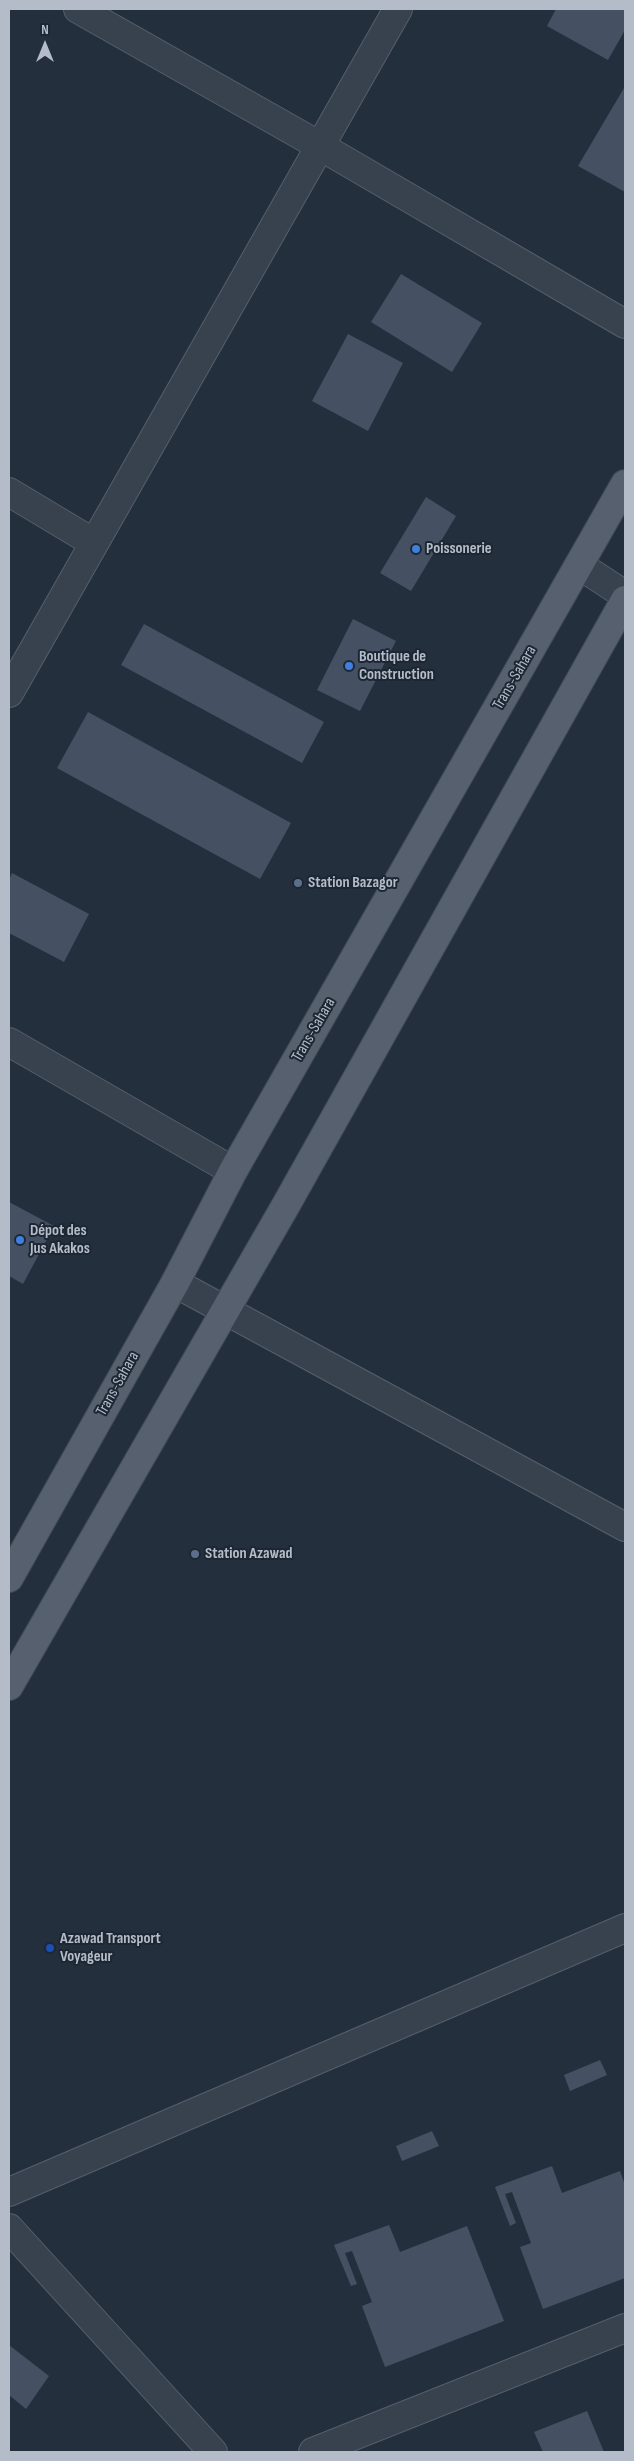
<!DOCTYPE html>
<html>
<head>
<meta charset="utf-8">
<style>
	body { margin:0 }
	#map { position:relative; width:634px; height:2461px; overflow:hidden; background:#242f3e; font-family:"Sofia Sans Condensed",sans-serif }
	canvas { display:block }
	.frame { position:absolute; inset:0; border:10px solid #b4bcc9; pointer-events:none }
	.north { position:absolute; left:20px; top:20px; width:50px; height:50px; -webkit-text-stroke:4px #1d2633; paint-order:stroke; rotate:0deg; font-size:14px; font-weight:700; line-height:20px; text-align:center; color:#b4bcc9 }
	.north::after { content:''; display:block; margin:auto; width:18px; height:22px; background:#b4bcc9; clip-path:polygon(50% 0,100% 100%,50% 72%,0 100%) }
</style>
</head>
<body>
<div id="map">
<canvas width="634" height="2461"></canvas>
<div class="frame"></div>
<div class="north">N</div>
</div>
<script>
const ctx = document.querySelector('canvas').getContext('2d');
ctx.lineJoin = 'round';
function fillPath(path, color) {
  ctx.fillStyle = color;
  ctx.fill(path, 'evenodd');
}
function stroke(path, color, width, dash) {
  ctx.strokeStyle = color;
  ctx.lineWidth = width;
  ctx.lineCap = dash ? 'butt' : 'round';
  ctx.setLineDash(dash || []);
  ctx.stroke(path);
}
function write(font, color, halo, rows, align = 'center') {
  ctx.font = font + ' "Sofia Sans Condensed",sans-serif';
  ctx.lineWidth = 4;
  ctx.setLineDash([]);
  ctx.textBaseline = 'middle';
  ctx.strokeStyle = halo;
  ctx.fillStyle = color;
  for (const [text, x, y, turn = 0] of rows) {
    ctx.save();
    ctx.translate(x, y);
    ctx.rotate((+turn || 0) * Math.PI / 180);
    ctx.textAlign = isNaN(turn) ? turn : align;
    if (halo) ctx.strokeText(text, 0, 0);
    ctx.fillText(text, 0, 0);
    ctx.restore();
  }
}
fillPath(new Path2D(`
	M556 9H625V30L608 60 547 26Z
	M624 88H625V192L578 166Z
	M401 274 482 323 452 372 371 322Z
	M348 334 403 363 368 431 312 401Z
	M426 497 456 516 411 591 380 573Z
	M353 619 396 641 360 711 317 690Z
	M144 624 324 722 302 763 121 665Z
	M88 712 291 823 260 879 57 768Z
	M12 873 89 914 64 962 9 933V880Z
	M9 1202 54 1226 23 1284 9 1276Z
	M600 2060 607 2075 570 2091 564 2075Z
	M432 2131 439 2146 402 2161 396 2146Z
	M552 2166 562 2193 620 2171 625 2185V2278L543 2309 520 2247 531 2243 512 2192 505 2194 516 2223 510 2226 495 2187Z
	M389 2225 400 2252 467 2226 504 2321 385 2367 362 2306 372 2302 352 2251 345 2253 357 2284 351 2286 334 2245Z
	M9 2345 49 2376 26 2409 9 2395Z
	M587 2411 604 2452H543L534 2432Z`), '#455162');
const minor = new Path2D(`
	M78 9 320 146 625 324
	M9 492 94 543
	M579 565 625 595
	M9 693 398 9
	M9 1042 233 1171
	M175 1283 625 1527
	M9 2192 625 1928
	M9 2228 213 2452
	M313 2452 625 2328`);
const major = new Path2D(`
	M9 1578 175 1283 233 1171 625 484
	M9 1686 286 1205 625 600`);
stroke(minor, '#565f6c', 30);
stroke(major, '#414a57', 30);
stroke(minor, '#38414e', 28);
stroke(major, '#56606e', 28);
for (const [x, y, r, color] of [
	[416,549,5,"#3f7fe0"],
	[349,666,5,"#3f7fe0"],
	[298,883,5,"#5c6f8a"],
	[20,1240,5,"#3f7fe0"],
	[195,1554,5,"#5c6f8a"],
	[50,1948,5,"#1a4fb4"]
]) {
  const dot = new Path2D();
  dot.arc(x, y, r, 0, 2 * Math.PI);
  ctx.fillStyle = color;
  ctx.fill(dot);
  stroke(dot, '#1d2633', 2);
}
write('bold 16px', '#b4bcc9', '#1d2633', [
	["Poissonerie",426,549],
	["Boutique de",359,657],
	["Construction",359,675],
	["Station Bazagor",308,883],
	["Dépot des",30,1231],
	["Jus Akakos",30,1249],
	["Station Azawad",205,1554],
	["Azawad Transport",60,1939],
	["Voyageur",60,1957]
], 'left');
write('16px', '#b4bcc9', '#1d2633', [
	["Trans-Sahara",515,678,-60],
	["Trans-Sahara",314,1030,-60],
	["Trans-Sahara",118,1384,-61]
]);
</script>
</body>
</html>
